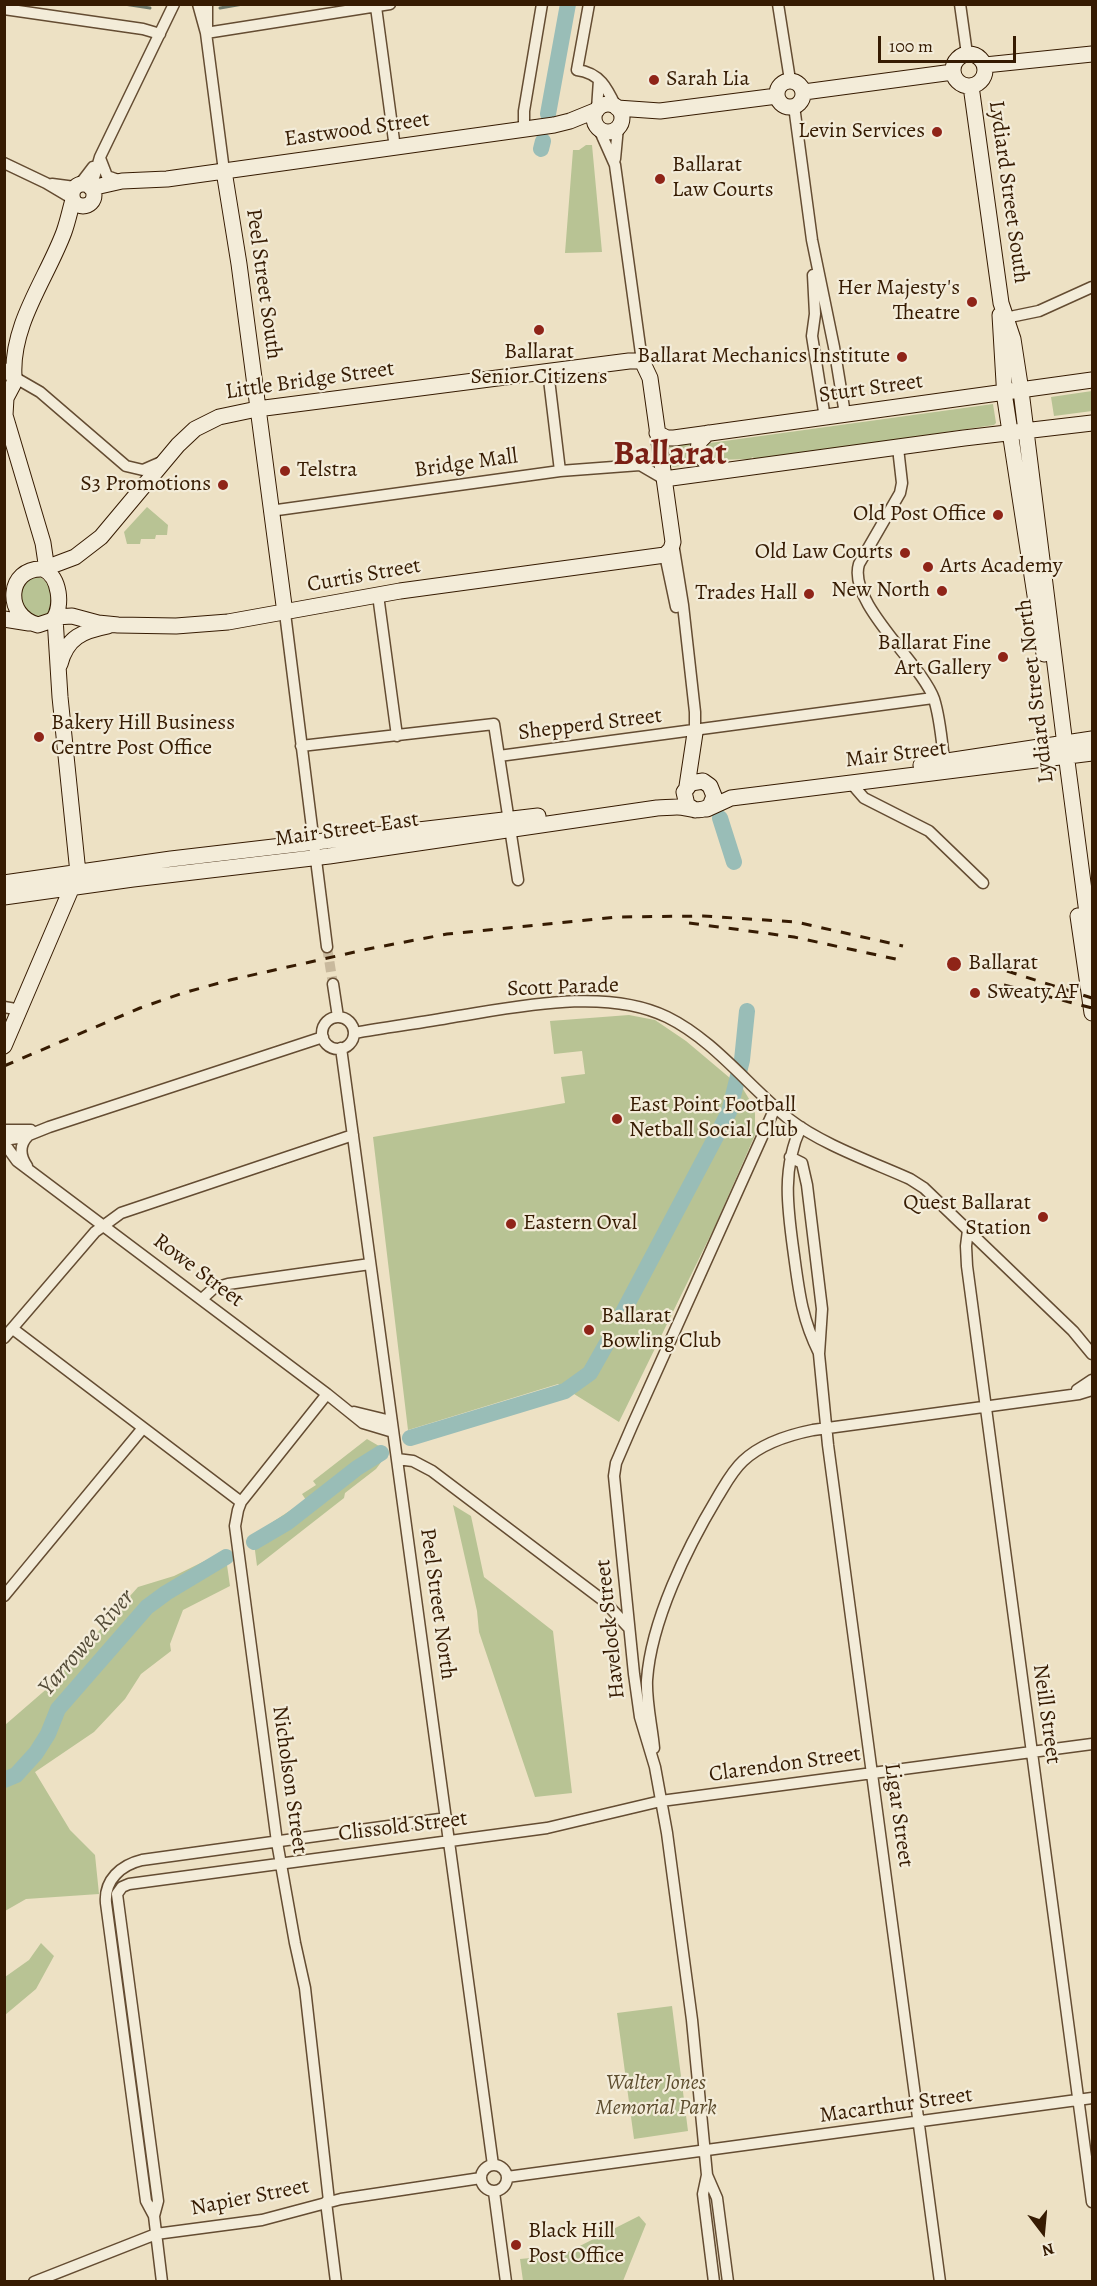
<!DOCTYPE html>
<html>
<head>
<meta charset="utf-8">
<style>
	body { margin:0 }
	#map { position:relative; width:1097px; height:2286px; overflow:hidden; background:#ede1c4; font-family:Alegreya,serif }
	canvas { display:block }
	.frame { position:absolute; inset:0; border:6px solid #361b02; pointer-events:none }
	.north { position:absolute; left:1013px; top:2202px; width:60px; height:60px; -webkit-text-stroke:4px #f3ecd9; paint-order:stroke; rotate:164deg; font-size:16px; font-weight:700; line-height:24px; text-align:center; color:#361b02 }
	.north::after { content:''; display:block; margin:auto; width:21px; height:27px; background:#361b02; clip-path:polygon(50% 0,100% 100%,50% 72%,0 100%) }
	.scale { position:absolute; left:878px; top:36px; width:138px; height:27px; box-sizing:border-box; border:3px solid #361b02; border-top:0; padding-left:8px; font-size:18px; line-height:21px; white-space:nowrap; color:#361b02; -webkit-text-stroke:4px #f3ecd9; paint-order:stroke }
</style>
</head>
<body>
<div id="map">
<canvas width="1097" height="2286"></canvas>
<div class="frame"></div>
<div class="north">N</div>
<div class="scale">100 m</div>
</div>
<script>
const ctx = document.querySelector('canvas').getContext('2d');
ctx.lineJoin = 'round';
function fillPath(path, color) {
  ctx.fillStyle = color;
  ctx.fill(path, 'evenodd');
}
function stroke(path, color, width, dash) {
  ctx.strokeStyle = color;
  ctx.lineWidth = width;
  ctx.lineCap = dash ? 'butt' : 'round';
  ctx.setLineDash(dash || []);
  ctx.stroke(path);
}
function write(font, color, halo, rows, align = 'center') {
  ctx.font = font + ' Alegreya,serif';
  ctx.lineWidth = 4.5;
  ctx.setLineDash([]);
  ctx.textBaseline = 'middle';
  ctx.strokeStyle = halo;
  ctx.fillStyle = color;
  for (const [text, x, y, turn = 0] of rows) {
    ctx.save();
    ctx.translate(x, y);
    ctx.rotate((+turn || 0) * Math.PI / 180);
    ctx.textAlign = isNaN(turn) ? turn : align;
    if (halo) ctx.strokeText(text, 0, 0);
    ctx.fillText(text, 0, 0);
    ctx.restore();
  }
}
fillPath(new Path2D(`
	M586 145H592L602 252 565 253 573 150H579Z
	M1092 391V411L1054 416 1051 397Z
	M993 404 996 423 994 425 758 460 752 457 751 459 712 460 703 449 710 443Z
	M691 443 690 453 693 464 674 467 669 465 666 449 668 447Z
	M147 507 168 525 167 535H156L155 539H141L140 544H127L124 532Z
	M35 576C54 578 59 611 41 619L27 614 19 597 25 583Z
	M629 1015 655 1020 686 1041 743 1089 754 1107 755 1114V1135L715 1226 619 1422 558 1384 408 1430 373 1137 565 1103 561 1077 585 1074 582 1051 554 1054 550 1021Z
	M367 1439 379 1446 385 1457 376 1469 345 1493 344 1498 257 1566 253 1535 306 1500 302 1494 316 1485 313 1481Z
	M453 1505 471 1516 484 1577 553 1631 572 1793 535 1797 479 1632 477 1611Z
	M225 1551 230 1586 183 1610 170 1644 171 1651 141 1674 125 1699 94 1732 35 1772 70 1830 95 1855 99 1894 26 1899 5 1911V1725L50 1686 138 1587 174 1576Z
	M41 1943 54 1956 36 1989 5 2015V2019V1977L29 1960Z
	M672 2006 688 2131 634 2139 617 2013Z
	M639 2216 646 2224 623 2281H523L520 2259 562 2255Z`), '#b8c394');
stroke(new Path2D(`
	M124 4 150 8
	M220 8 243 4`), '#717c6f', 3);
stroke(new Path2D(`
	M548 114 568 4
	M541 149 543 141
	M720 818 734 862
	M621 1316 729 1112 742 1060 747 1011
	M410 1438 565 1391 590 1373 607 1343
	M254 1542 288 1522 357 1468 381 1453
	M4 1780 16 1775 36 1753 48 1734 58 1709 147 1607 166 1593 226 1557`), '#99bdb7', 16);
stroke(new Path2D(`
	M327 947 333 984`), '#c8b99d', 10, [10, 5]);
const street = new Path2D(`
	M198 4 206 33 224 171
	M589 4 577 70C600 73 607 88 616 107
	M778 4 790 80
	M960 4 967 54
	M376 7 395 148
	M4 9 143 29 160 34
	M207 30V4
	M206 33 390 4
	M794 106 812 240 834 347 845 414
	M597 109 599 80
	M524 129V111L542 4
	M599 129 615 165 642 361
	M100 158 107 176 121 181
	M615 159 618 127
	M4 163 46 183 73 199
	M52 184 75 187
	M80 184 93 167
	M91 188 100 157 174 4
	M813 275 815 314 812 336 825 418
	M1005 318 1039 311 1092 287
	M548 371 560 471
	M14 377 40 392 126 466 143 470 159 463
	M898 448 902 483 900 493 859 564C847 602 921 663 934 699 941 721 942 746 945 768
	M270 511 560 471 640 465 664 479
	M673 543 683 605 695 712V733
	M665 555 676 607
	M378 595 397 736
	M285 613 327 947
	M301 746 494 724 518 880
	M499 756 933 698
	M851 783 864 798 929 831 983 883
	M333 984 338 1017
	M4 1007 21 1010
	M322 1033a16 16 0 1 1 32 0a16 16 0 1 1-32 0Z
	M354 1033C387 1027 420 1023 453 1017 517 1007 606 987 667 1017 714 1040 748 1086 789 1119 821 1144 872 1162 910 1179L924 1188 1073 1331 1092 1354
	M341 1048 493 2165
	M801 1127C781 1169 788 1211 794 1255 799 1292 802 1319 819 1353
	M4 1130H31
	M4 1140 24 1137 49 1127 323 1037
	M4 1143 17 1161 327 1394 363 1423 393 1432
	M790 1157 802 1163 807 1185 822 1309 819 1354 828 1445 940 2282
	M27 1166C20 1156 19 1145 28 1136
	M968 1230 966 1246 967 1266 1092 2202
	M202 1299 214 1288 228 1284 370 1264
	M13 1329 241 1502
	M4 1338 95 1232 121 1213 353 1135
	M1077 1390 1092 1380
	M327 1394 241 1502 238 1510 235 1526 277 1842 295 1943 305 1988 329 2201
	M354 1412 391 1421
	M397 1459 413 1461 432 1471 604 1601 628 1627
	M4 1596 143 1428
	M654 1748C652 1726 646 1702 647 1680 651 1621 687 1548 717 1498 725 1485 732 1471 743 1461 762 1443 788 1435 813 1430L1079 1394 1092 1390
	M117 1894 122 1887 129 1884 547 1828 661 1801 1092 1744
	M117 1894 158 2201 154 2216 162 2282
	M481 2178a13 13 0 1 1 26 0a13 13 0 1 1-26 0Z
	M707 2175 717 2198 728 2282
	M507 2177 1092 2098
	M494 2192 506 2282
	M326 2202 336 2282
	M154 2216 146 2201 106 1903C104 1880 121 1865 142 1860L447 1818
	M34 2282 156 2234 262 2220 341 2199 481 2178
	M714 2282 703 2194 707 2175 692 2020 667 1833 655 1767 640 1717 634 1674 614 1476 616 1463 632 1426 775 1108`);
const secondary = new Path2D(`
	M953 70a16 16 0 1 1 32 0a16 16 0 1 1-32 0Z
	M985 65 1092 54
	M777 94a13 13 0 1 1 26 0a13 13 0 1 1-26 0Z
	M971 86 1001 303 1013 339 1021 391 1068 769 1092 951
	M804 92 953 72
	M594 118a14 14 0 1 1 28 0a14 14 0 1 1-28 0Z
	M617 108 660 111 777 96
	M224 171 239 264 285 613
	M72 195a11 11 0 1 1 22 0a11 11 0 1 1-22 0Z
	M91 188 122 181 167 179 554 125 570 121 597 110
	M1000 315 1005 399 1044 654
	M14 376C11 324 47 278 64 232 68 221 70 210 73 200
	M4 412 43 543 47 570
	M5 415 6 398 15 381 12 374 7 371
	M657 433 667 438H674L1092 380
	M708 433 699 442 698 453 714 472
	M664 479 964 438 1092 423
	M43 569 75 557 101 537 178 445 195 429 219 417 257 409 629 361H642L650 378 673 542 671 549 665 555 400 591 228 622 176 626 118 625 98 623 72 616 56 617
	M43 569C60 576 63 607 53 620L38 625C3 616 7 567 43 569Z
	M4 619 29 623
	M60 664C67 637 83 631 108 626
	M921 765 1092 739
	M687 786 695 733
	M707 809 731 798 1092 753
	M4 883 171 859 538 816
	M4 897 133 879 329 856 657 808C663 808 670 807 677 807 689 807 698 814 710 806L714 796 710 786 703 781 691 783 684 792 687 805 695 810
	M1078 916 1092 1013
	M4 1046 78 873 60 697 55 618`);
stroke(street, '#644c32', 13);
stroke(secondary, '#361b02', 17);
stroke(street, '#f3ecd9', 10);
stroke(secondary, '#f3ecd9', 15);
stroke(new Path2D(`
	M689 923 794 937 900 960
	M1007 971 1092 998
	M1004 985 1092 1008
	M4 1066 140 1008 183 993 230 980 368 949 447 934 617 917 703 916 796 922 903 946`), '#361b02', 3, [10, 10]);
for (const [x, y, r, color] of [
	[654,80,6,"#8f2418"],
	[937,132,6,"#8f2418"],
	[660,179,6,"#8f2418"],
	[972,302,6,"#8f2418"],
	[539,330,6,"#8f2418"],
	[902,357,6,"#8f2418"],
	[285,471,6,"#8f2418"],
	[223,485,6,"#8f2418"],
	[998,515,6,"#8f2418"],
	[905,553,6,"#8f2418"],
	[928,567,6,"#8f2418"],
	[942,591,6,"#8f2418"],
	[809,594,6,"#8f2418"],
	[1003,657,6,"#8f2418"],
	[39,737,6,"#8f2418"],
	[954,964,8,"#8f2418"],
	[975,993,6,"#8f2418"],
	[617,1119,6,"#8f2418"],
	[1043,1217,6,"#8f2418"],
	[511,1224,6,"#8f2418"],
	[589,1330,6,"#8f2418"],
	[516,2245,6,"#8f2418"]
]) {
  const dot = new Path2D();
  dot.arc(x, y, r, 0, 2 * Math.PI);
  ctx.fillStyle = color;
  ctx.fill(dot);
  stroke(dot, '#f3ecd9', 2);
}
write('22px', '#361b02', '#f3ecd9', [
	["Sarah Lia",666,80],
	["Levin Services",925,132,"right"],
	["Ballarat",672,166],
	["Law Courts",672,191],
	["Her Majesty's",960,289,"right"],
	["Theatre",960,314,"right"],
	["Ballarat",539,353,"center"],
	["Senior Citizens",539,378,"center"],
	["Ballarat Mechanics Institute",890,357,"right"],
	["Telstra",297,471],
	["S3 Promotions",211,485,"right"],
	["Old Post Office",986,515,"right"],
	["Old Law Courts",893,553,"right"],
	["Arts Academy",940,567],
	["New North",930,591,"right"],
	["Trades Hall",797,594,"right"],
	["Ballarat Fine",991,644,"right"],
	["Art Gallery",991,669,"right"],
	["Bakery Hill Business",51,724],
	["Centre Post Office",51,749],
	["Ballarat",968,964],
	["Sweaty AF",987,993],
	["East Point Football",629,1106],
	["Netball Social Club",629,1131],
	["Quest Ballarat",1031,1204,"right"],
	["Station",1031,1229,"right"],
	["Eastern Oval",523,1224],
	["Ballarat",601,1317],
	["Bowling Club",601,1342],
	["Black Hill",528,2232],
	["Post Office",528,2257]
], 'left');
write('22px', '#361b02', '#f3ecd9', [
	["Eastwood Street",357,130,-8],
	["Lydiard Street South",1008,192,82],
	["Peel Street South",263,284,82],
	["Little Bridge Street",310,381,-8],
	["Sturt Street",871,389,-8],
	["Bridge Mall",466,464,-8],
	["Curtis Street",364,576,-10],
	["Lydiard Street North",1036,691,-97],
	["Shepperd Street",590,725,-7],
	["Mair Street",896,755,-7],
	["Mair Street East",347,830,-8],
	["Scott Parade",563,988,-2],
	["Rowe Street",198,1271,37],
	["Peel Street North",437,1604,82],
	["Havelock Street",611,1629,-96],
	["Neill Street",1046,1714,82],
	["Clarendon Street",785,1765,-8],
	["Nicholson Street",289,1780,82],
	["Ligar Street",898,1815,82],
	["Clissold Street",403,1827,-7],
	["Macarthur Street",896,2106,-8],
	["Napier Street",250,2198,-11]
]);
write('italic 22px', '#5d4d2e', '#f3ecd9', [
	["Walter Jones",656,2084],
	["Memorial Park",656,2109]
]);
write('italic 24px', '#544c38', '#f3ecd9', [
	["Yarrowee River",87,1643,-49]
]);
write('bold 34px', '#7a1f14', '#f3ecd9', [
	["Ballarat",670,456]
]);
</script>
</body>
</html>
